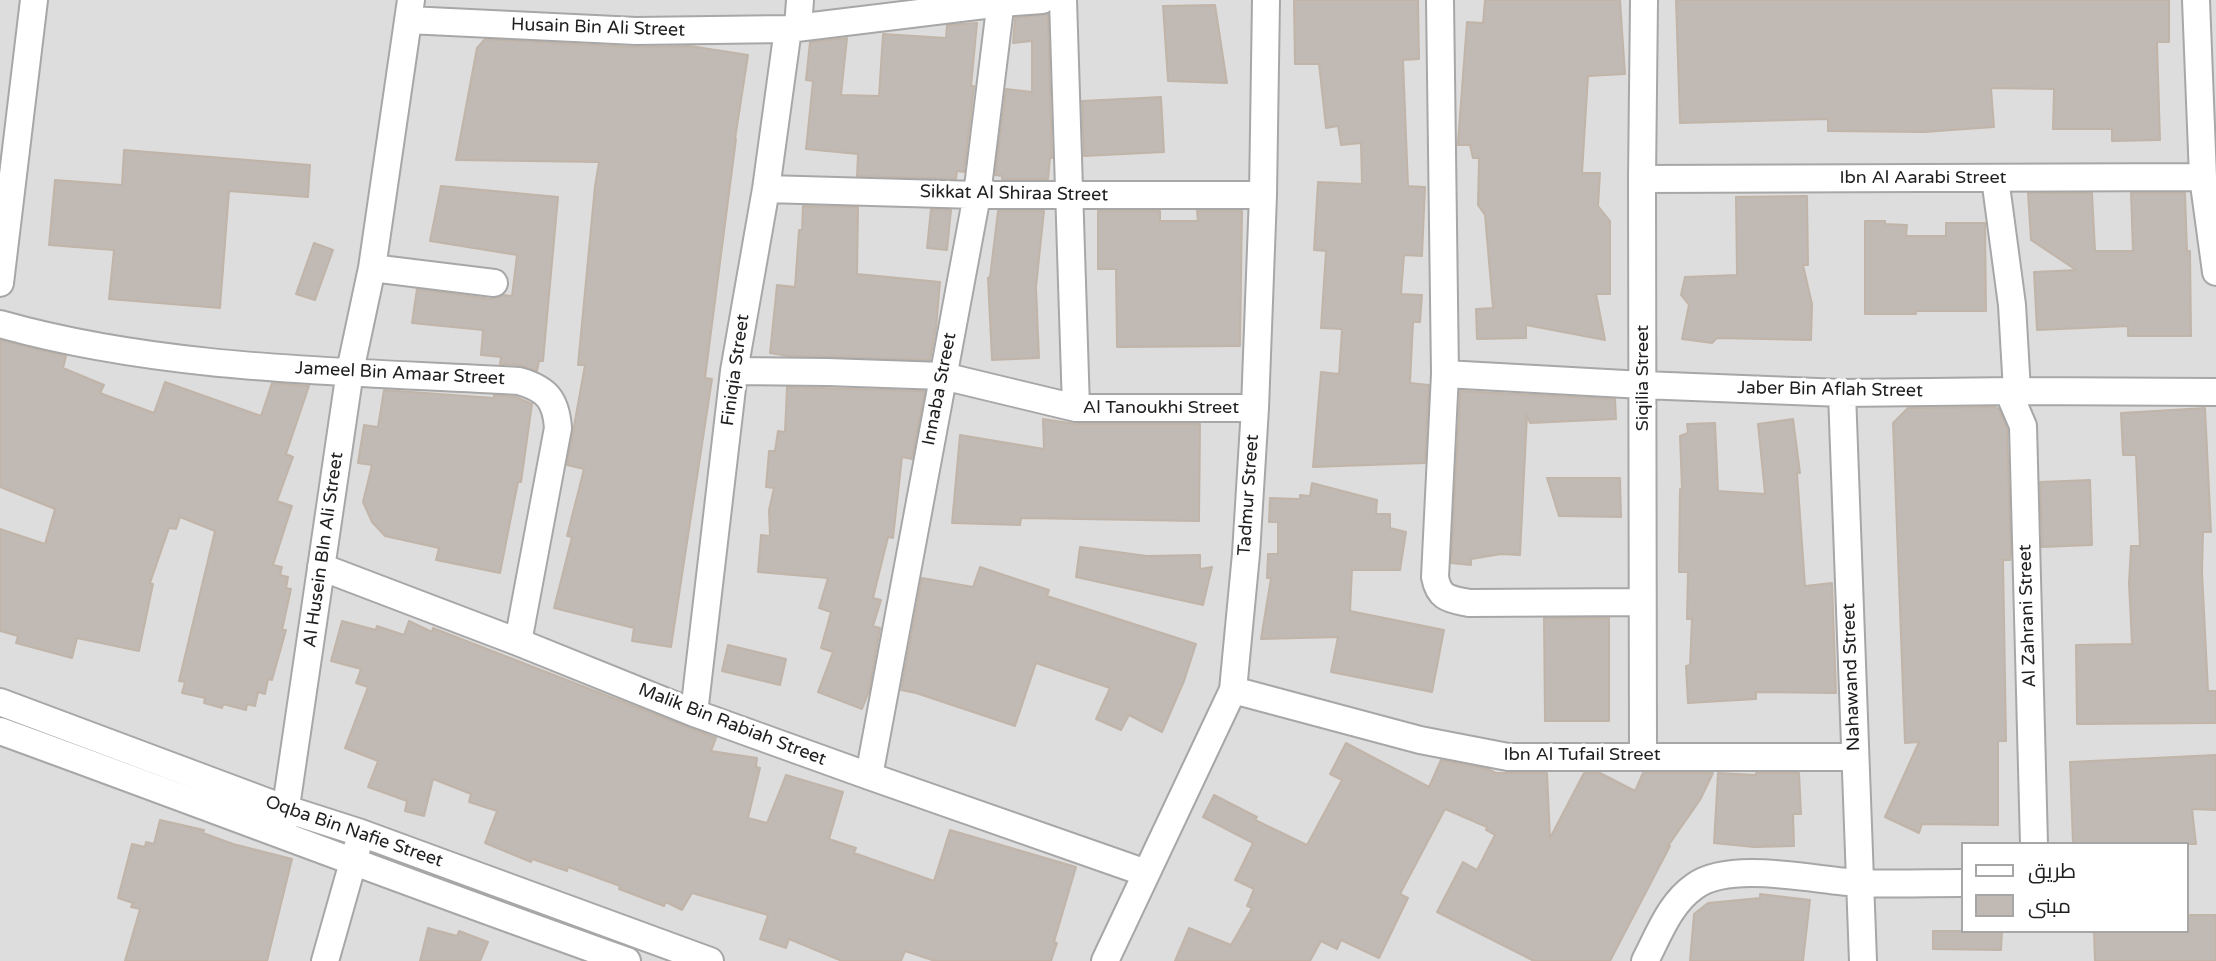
<!DOCTYPE html>
<html>
<head>
<meta charset="utf-8">
<style>
	body { margin:0 }
	#map { position:relative; width:2216px; height:961px; overflow:hidden; background:#f0ede7; font-family:"Varela Round",Cairo,sans-serif }
	canvas { display:block }
	.legend { position:absolute; left:1961px; top:842px; width:228px; height:91px; box-sizing:border-box; background:#fff; border:2px solid #a6a6a6; margin:0; padding:9px 12px; list-style:none; font-size:21px; color:#202020 }
	.legend li { display:flex; align-items:center; gap:14px; height:35px }
	.legend b { width:35px; border:2px solid #a6a6a6 }
</style>
</head>
<body>
<div id="map">
<canvas width="2216" height="961"></canvas>
<ul class="legend">
<li><b style="height:9px;background:#fff"></b>طريق</li>
<li><b style="height:19px;background:#c1b9b3"></b>مبنى</li>
</ul>
</div>
<script>
const ctx = document.querySelector('canvas').getContext('2d');
ctx.lineJoin = 'round';
function fillPath(path, color) {
  ctx.fillStyle = color;
  ctx.fill(path, 'evenodd');
}
function stroke(path, color, width, dash) {
  ctx.strokeStyle = color;
  ctx.lineWidth = width;
  ctx.lineCap = dash ? 'butt' : 'round';
  ctx.setLineDash(dash || []);
  ctx.stroke(path);
}
function write(font, color, halo, rows, align = 'center') {
  ctx.font = font + ' "Varela Round",sans-serif';
  ctx.lineWidth = 7;
  ctx.setLineDash([]);
  ctx.textBaseline = 'middle';
  ctx.strokeStyle = halo;
  ctx.fillStyle = color;
  for (const [text, x, y, turn = 0] of rows) {
    ctx.save();
    ctx.translate(x, y);
    ctx.rotate((+turn || 0) * Math.PI / 180);
    ctx.textAlign = isNaN(turn) ? turn : align;
    if (halo) ctx.strokeText(text, 0, 0);
    ctx.fillText(text, 0, 0);
    ctx.restore();
  }
}
fillPath(new Path2D(`
	M0 0H2216V961H0ZM1962 844H2186V931H1962Z`), '#dedddd');
const building = new Path2D(`
	M1294 0H1418L1419 59 1403 60 1408 186 1425 187 1422 256 1404 255 1401 294 1422 295 1420 322H1413L1410 383 1429 385 1425 463 1313 467 1321 372 1339 374 1342 329 1321 328 1326 251 1314 250 1318 182 1362 184 1361 143 1341 145 1338 126 1326 128 1319 64H1295Z
	M1485 0H1620L1625 74 1588 76 1582 173H1600L1598 206 1610 221V294H1596L1605 340 1526 325V338L1477 339 1476 309 1493 308 1485 215 1478 205 1479 158H1473L1470 145H1458V142L1467 22 1483 23Z
	M1676 0H2169V42H2157L2160 140 2112 141V129H2053L2054 89 1991 88 1994 127 1924 132 1828 131V119L1680 123Z
	M1215 5 1227 83 1168 81 1163 6Z
	M1048 14 1052 158H1050L1048 179H1002V176L995 175 1006 89 1032 92V41L1013 43 1015 18Z
	M977 23 971 86H974L964 172 957 171 956 179 857 176 858 154 806 149 813 81 806 80 810 42 847 38 841 95 879 96 883 34 946 38 947 25Z
	M485 39 635 47 690 46 748 55 735 139H736L705 378 712 379 671 647 632 641 634 628 554 608 572 537 567 536 584 469 567 465 585 365H578L595 186 599 162 456 160 477 48Z
	M1161 97 1164 152 1084 156 1082 101Z
	M124 150 310 165 308 197 229 191 220 308 109 299 114 250 49 245 55 180 122 185Z
	M441 186 558 197 543 361H539L537 371 520 365 500 364 501 357 481 355 483 330 412 323 417 289 492 299 503 295 512 296 517 255 430 241Z
	M2028 193H2092L2095 251H2133L2131 193H2185L2187 251H2190L2191 336H2128V326L2037 330 2034 272 2076 270 2031 240Z
	M1807 196 1808 265H1803L1812 304 1811 340 1717 338 1712 343 1682 339 1689 305 1681 295 1685 277 1737 275 1736 197Z
	M803 206 858 207 857 274 940 282 936 328 930 360 788 356 770 353 777 285 795 287 799 230H802Z
	M931 209 951 210 947 250 927 248Z
	M998 211H1044L1036 287 1039 358 992 360 988 278 990 277Z
	M1098 211H1160V221H1198L1197 211H1242L1240 346 1117 347 1116 269H1098Z
	M1865 221H1885V224L1907 225 1906 236H1946V223H1985L1986 311H1916V314H1865Z
	M314 243 333 250 315 300 296 294Z
	M0 340 66 356 63 368 104 385 100 393 154 413 165 382 261 416 272 383 309 386 286 454 293 457 277 501 292 506 273 565 282 567 280 575 288 577 286 588 291 589 282 630H286L272 680 268 679 265 694 258 692 255 706 247 704 246 710 223 704 222 708 204 703 205 698 182 693 185 682 179 681 215 531 180 517 176 529 169 528 150 583 153 584 139 651 77 638 72 658 16 643 18 636 0 631V529L45 544 55 509 0 487Z
	M787 387 925 391 912 459 902 457 893 538 888 537 873 598 881 600 873 626 880 628 869 691 862 709 818 692 833 652 821 648 831 612 819 608 828 578 758 572 761 535 770 536 769 510 774 488 766 487 769 451H775L778 431 785 432Z
	M384 390 494 398V395L516 397 532 404 521 482H518L500 573 436 560 439 548 385 536 372 522 363 502 372 465 358 463 364 425 378 427Z
	M1460 391 1615 399 1616 419 1530 423 1527 415 1520 555 1501 554 1471 559V565L1451 563Z
	M1995 407 1999 409 2007 429 2011 553 2010 560H2003L2006 741H1998V825L1922 824 1919 833 1885 817 1919 742 1905 743 1893 423 1908 408Z
	M2205 408 2211 532H2203L2202 572 2208 691H2216V723L2077 724 2076 645 2132 644 2129 583 2131 546H2140L2136 455H2123L2121 413Z
	M1043 419 1076 424H1200L1199 521 1021 518 1020 525 952 523 960 435 1044 449Z
	M1793 419 1800 473H1797L1805 586 1832 583 1836 693 1756 692V699L1688 703 1686 666 1690 665 1692 619H1687L1688 572H1679L1680 489H1682L1680 436 1688 433 1687 424 1715 423 1718 491 1765 494 1758 424Z
	M1547 478H1620L1621 517 1559 516Z
	M2090 480 2092 545 2042 547 2040 482Z
	M1312 483 1377 500 1376 514H1390V528L1406 532 1400 570H1352L1350 611 1444 630 1432 692 1331 672 1338 637 1261 639 1271 578H1267L1268 554H1278V522H1269L1270 498 1300 499V495L1310 496Z
	M1080 547 1147 556 1200 555V569L1212 567 1203 605 1076 577Z
	M980 567 1049 590 1047 596 1196 644 1184 681 1162 732 1129 715 1121 730 1096 719 1110 688 1036 663 1015 726 916 693 901 690 922 578 973 587Z
	M1544 618H1609V721H1545Z
	M342 621 376 630 377 626 404 635 409 621 432 632 433 628 716 738 711 751 757 758 756 767 760 768 748 818 767 823 786 775 843 792 829 839 856 848 854 853 934 881 950 830 1076 867 1054 942 1057 943 1051 961H935L905 951 901 961H842L789 939 786 948 760 939 768 915 692 893 682 910 666 902 664 906 619 889 620 886 568 867 567 871 532 859 531 862 485 843 497 811 469 802 471 794 433 779 424 816 405 811 407 801 368 787 378 761 345 748 368 687 356 683 361 669 331 661Z
	M728 645 786 659 780 685 722 671Z
	M1346 743 1429 787 1441 760 1488 769 1496 773H1547L1550 838 1584 773H1600L1635 791 1643 773H1713L1700 800 1668 846H1670L1610 961H1534L1437 912 1463 862 1477 870 1495 835 1486 830 1487 827 1445 809 1400 894 1408 898 1379 958 1341 940 1337 949 1321 941 1310 961H1175L1189 928 1231 945 1252 908 1247 906 1254 889 1235 880 1253 843 1203 817 1214 795 1257 817 1255 820 1307 845 1342 780 1330 774Z
	M2216 755V810L2192 809 2196 844H2073L2070 762Z
	M1718 773 1756 775V773H1799L1801 814H1793L1794 846 1754 847 1714 843Z
	M160 820 204 830 203 833 233 844 292 859 267 961H125L140 909 131 907 133 903 118 898 132 844 145 847 146 842 154 844Z
	M1760 894 1810 900 1803 961H1690L1694 914 1708 903 1760 898Z
	M2186 915H2216V961H2095L2094 931H2186Z
	M428 928 457 936 459 931 488 942 480 961H420Z
	M1933 931H2002L2001 950 1933 949Z`);
fillPath(building, '#c1b9b3');
stroke(building, '#c1b4a9', 2);
const minor = new Path2D(`
	M1063 0 1076 408
	M1440 0 1445 374 1435 577C1439 599 1450 599 1469 603L1642 602
	M2196 0 2203 177 2216 272
	M408 20 636 31 788 29 1001 3 1042 0
	M798 28 800 0
	M1995 178 2012 305 2017 391
	M1642 179 2203 177
	M766 189 977 195H1263
	M372 268 494 283
	M0 283 34 0
	M0 324C166 371 347 371 519 381 547 389 556 400 558 428L518 642
	M734 371 827 372 943 376 1076 408H1255
	M1445 374 1643 385 1842 393 2017 391 2216 392
	M2008 391 2023 426 2034 844
	M1842 393 1863 961
	M321 567 518 642 694 713 869 776 1146 873
	M1233 690 1420 740 1508 757H1855
	M0 702 286 809 361 833 710 961
	M694 713 734 371 766 189 788 29
	M0 731C209 807 417 887 627 961
	M1643 756 1642 179 1644 0
	M869 776 977 195 1001 0
	M282 834 350 371 372 268 411 0
	M325 961 357 848
	M1105 961 1233 690 1246 554 1255 408 1263 195 1266 0
	M1645 961C1659 934 1670 903 1695 886 1732 860 1816 881 1860 883 1894 884 1928 883 1962 883`);
stroke(minor, '#a7a7a7', 30);
stroke(minor, '#fff', 26);
write('18px', '#202020', '#fff', [
	["Husain Bin Ali Street",598,28,2],
	["Ibn Al Aarabi Street",1923,178],
	["Sikkat Al Shiraa Street",1014,194,1],
	["Finiqia Street",736,370,-82],
	["Jameel Bin Amaar Street",400,374,3],
	["Siqilia Street",1643,378,-90],
	["Innaba Street",940,389,-79],
	["Jaber Bin Aflah Street",1830,390,1],
	["Al Tanoukhi Street",1161,408],
	["Tadmur Street",1249,495,-86],
	["Al Husein BIn Ali Street",324,550,-82],
	["Al Zahrani Street",2028,616,-92],
	["Nahawand Street",1852,677,-92],
	["Malik Bin Rabiah Street",732,725,21],
	["Ibn Al Tufail Street",1582,755],
	["Oqba Bin Nafie Street",354,832,19]
]);
</script>
</body>
</html>
